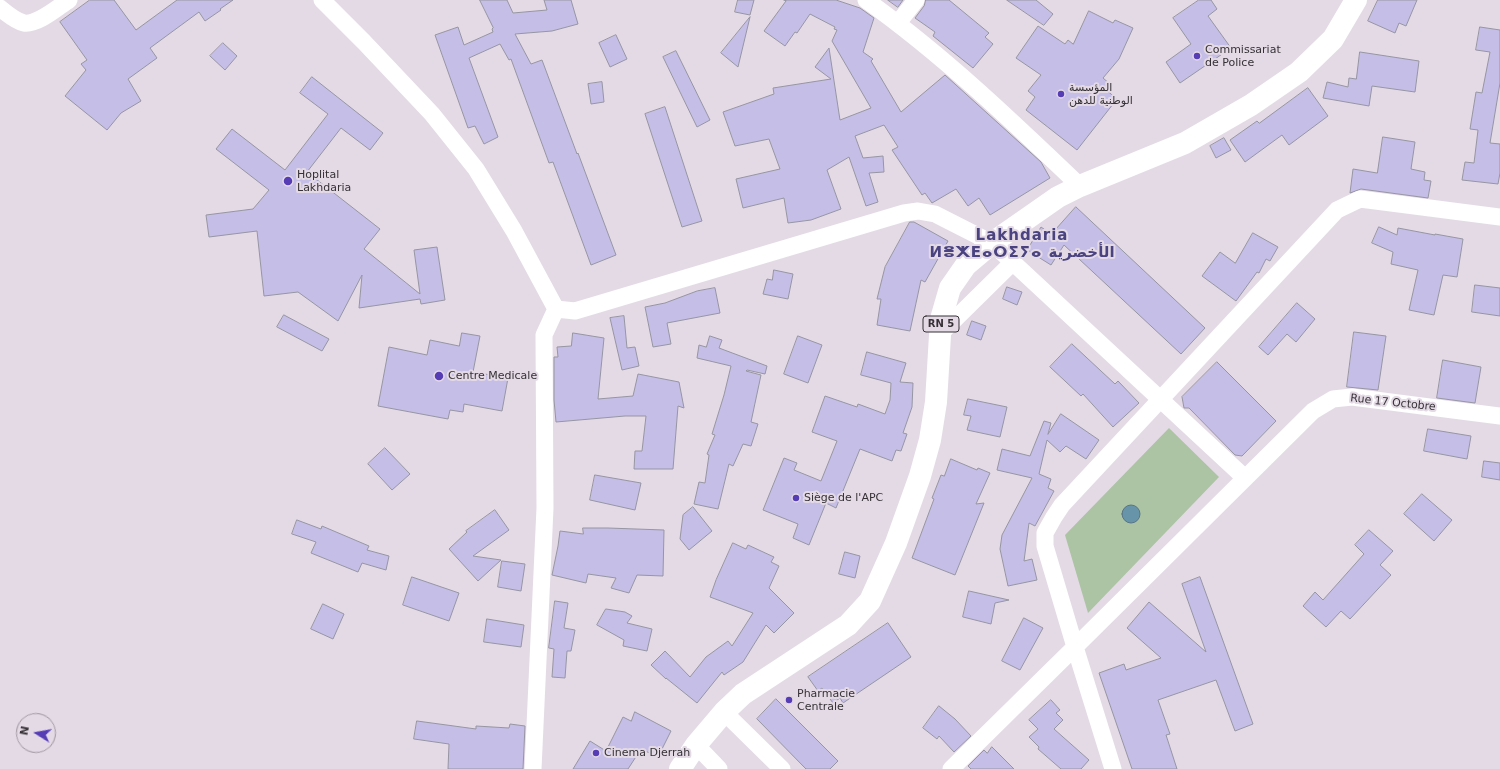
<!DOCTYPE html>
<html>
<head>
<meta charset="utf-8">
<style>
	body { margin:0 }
	#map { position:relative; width:1500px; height:769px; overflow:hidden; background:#e4dae6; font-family:"DejaVu Sans",sans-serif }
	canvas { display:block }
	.north { position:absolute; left:16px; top:713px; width:40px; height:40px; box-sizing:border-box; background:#e4dae6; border:1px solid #9e969f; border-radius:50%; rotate:281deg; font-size:11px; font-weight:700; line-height:16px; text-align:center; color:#353135 }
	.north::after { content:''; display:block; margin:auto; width:14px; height:18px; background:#563db5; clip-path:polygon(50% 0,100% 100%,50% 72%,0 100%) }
</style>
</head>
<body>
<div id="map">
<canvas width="1500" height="769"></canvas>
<div class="north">N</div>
</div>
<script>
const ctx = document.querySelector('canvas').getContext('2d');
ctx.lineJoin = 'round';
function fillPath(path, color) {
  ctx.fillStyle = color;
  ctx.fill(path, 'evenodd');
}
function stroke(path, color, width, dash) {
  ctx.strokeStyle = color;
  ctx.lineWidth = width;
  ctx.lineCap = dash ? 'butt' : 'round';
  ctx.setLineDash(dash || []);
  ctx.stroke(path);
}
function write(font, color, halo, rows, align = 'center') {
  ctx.font = font + ' "DejaVu Sans","Noto Naskh Arabic","Noto Sans Tifinagh",sans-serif';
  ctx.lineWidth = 4;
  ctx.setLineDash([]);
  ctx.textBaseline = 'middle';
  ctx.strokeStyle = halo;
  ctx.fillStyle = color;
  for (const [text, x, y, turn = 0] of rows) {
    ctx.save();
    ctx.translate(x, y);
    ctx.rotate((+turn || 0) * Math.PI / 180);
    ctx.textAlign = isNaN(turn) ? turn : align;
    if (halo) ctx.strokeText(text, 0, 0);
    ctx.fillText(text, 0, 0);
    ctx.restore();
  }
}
fillPath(new Path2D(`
	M1169 428 1219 477 1088 613 1065 535Z`), '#acc3a4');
const water = new Path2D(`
	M1122 514a9 9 0 1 1 18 0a9 9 0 1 1-18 0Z`);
fillPath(water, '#6794a8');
stroke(water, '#587686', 1);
const building = new Path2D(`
	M90 0H114L136 30 177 0H233L220 9 221 10 205 21 199 12 150 48 157 58 128 79 141 101 121 113 107 130 65 96 86 70 81 64 87 60 60 22Z
	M480 0H507L513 13 547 10 544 0H571L578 24 552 31 515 34 531 64 542 60 577 154 578 153 616 255 591 265 553 162 549 163 511 59 509 60 500 44 469 58 498 137 484 144 475 126 468 128 435 35 458 27 464 45 493 32 492 29 493 28Z
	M738 0H754L750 15 735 12Z
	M784 0H836L860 8 874 18 863 52 873 59 871 61 901 112 945 75 1041 162 1050 178 990 215 979 198 968 206 956 189 932 203 925 193 922 195 892 150 898 147 884 125 855 136 863 158 883 156 884 172 869 173 878 202 866 206 849 157 827 170 841 209 811 220 788 223 784 198 743 208 736 179 780 169 769 139 735 146 723 112 774 94 773 88 831 79 815 67 829 48 840 120 871 108 832 41 837 30 834 29 835 27 810 14 797 33 795 32 785 46 764 31 786 1Z
	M888 0H903L898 7Z
	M926 0H949L989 33 985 37 993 44 973 68 933 36 935 32 915 18 924 6Z
	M1007 0H1036L1053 14 1044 25Z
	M1199 0H1211L1217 9 1208 16 1231 48 1180 83 1166 62 1191 44 1173 18Z
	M1378 0H1417L1406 26 1399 23 1395 33 1368 21Z
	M1089 11 1113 23 1115 20 1133 28 1119 59 1103 78 1110 84 1105 89 1117 99 1077 150 1026 110 1035 97 1028 91 1041 75 1016 58 1038 26 1065 44 1068 40 1073 44Z
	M750 17 738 67 721 53Z
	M1480 27 1500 30V83L1490 143 1500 144V173L1498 184 1462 180 1465 162 1474 163 1478 130 1470 129 1476 92 1482 93 1490 52 1476 50Z
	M616 35 627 59 610 67 599 43Z
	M223 43 237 56 225 70 210 56Z
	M676 51 710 120 697 127 663 57Z
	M1360 52 1419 61 1415 92 1372 86 1369 106 1323 98 1327 82 1348 87 1349 78 1356 79Z
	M312 77 383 133 370 150 341 128 307 172 380 229 364 249 420 294 414 250 437 247 445 300 421 304 420 299 359 308 362 275 338 321 298 292 264 296 257 231 209 237 206 215 253 209 269 190 216 149 232 129 285 170 328 114 300 93Z
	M602 82 604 102 591 104 588 84Z
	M1308 88 1328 116 1289 145 1282 135 1245 162 1230 140 1257 121 1259 123Z
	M665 107 702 221 682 227 645 114Z
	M1383 137 1415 142 1411 169 1425 172 1424 180 1431 181 1428 198 1361 189 1350 193 1353 169 1377 173Z
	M1224 138 1231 150 1216 158 1210 146Z
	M1076 207 1205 328 1181 354 1064 245 1051 265 1027 250 1041 227 1051 234Z
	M910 222H914L948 241 925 282 921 280 910 331 877 325 881 299H877L885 267Z
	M1379 227 1397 235 1398 228 1435 235V234L1463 239 1457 277 1443 275 1434 315 1409 310 1418 270 1391 264 1393 252 1372 243Z
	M1253 233 1278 247 1270 261 1266 259 1259 273 1257 272 1236 301 1202 276 1220 252 1235 263Z
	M774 270 793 274 788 299 763 294 767 279 772 280Z
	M1475 285 1500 288V316L1472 312Z
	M1007 287 1022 292 1017 305 1003 299Z
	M715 288 720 313 667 323 671 344 653 347 645 307 665 303 697 291Z
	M1297 303 1315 319 1296 342 1287 334 1268 355 1259 347Z
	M284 315 329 339 322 351 277 327Z
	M624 316 627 348 635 347 639 366 622 370 610 318Z
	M972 321 986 326 981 340 967 335Z
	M1354 332 1386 336 1378 390 1347 387Z
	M462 333 480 336 473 372 508 378 502 411 464 404 463 412 450 410 448 419 378 406 389 347 427 355 430 340 459 346Z
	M573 333 604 338 598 399 633 396 638 374 679 382 684 408 678 406 673 469H634L635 451H642L646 416H625L556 422 554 400V357H558L557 347 571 346Z
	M710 336 722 340 719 348 767 366 765 374 747 370 746 371 761 375 751 422 758 424 751 446 743 444 733 466 729 464 718 509 694 504 699 482 705 483 709 455 707 454 715 435 712 434 724 395 731 366 697 358 699 345 706 347Z
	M798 336 822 345 808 383 784 374Z
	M1072 344 1115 384 1118 381 1139 403 1113 427 1083 394 1081 396 1050 367Z
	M867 352 906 363 900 382 913 383 912 407 903 433 907 434 901 451 896 450 892 461 860 449 836 508 826 503 809 545 793 538 798 524 763 510 784 458 797 463 794 470 821 481 837 441 812 432 825 396 857 407 858 404 885 414 890 400 891 383 861 375Z
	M1443 360 1481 367 1475 403 1437 398Z
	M1217 362 1276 421 1242 456 1235 455 1189 408H1184L1182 397Z
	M968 399 1007 407 1000 437 967 430 971 416 964 415Z
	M1061 414 1099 440 1086 459 1066 446 1060 452 1047 440 1039 474 1051 479 1048 488 1054 491 1035 526 1029 523 1024 561 1032 559 1037 580 1008 586 1000 549 1002 535 1032 478 997 470 1002 449 1030 456 1044 421 1051 423 1048 434Z
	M1428 429 1471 436 1467 459 1424 451Z
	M385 448 410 474 392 490 368 464Z
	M951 459 977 470 978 468 990 473 976 504 984 503 955 575 912 558 934 499 932 498 941 475 944 476Z
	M1484 461 1500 463V480L1482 477Z
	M595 475 641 483 635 510 590 500Z
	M1422 494 1452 520 1434 541 1404 514Z
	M693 507 712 531 689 550 680 539 683 515Z
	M495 510 509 530 473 556 501 560 478 581 449 549 467 532 466 531Z
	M297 520 321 529 322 526 369 546 367 550 389 556 386 570 362 563 358 572 311 553 316 542 292 534Z
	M583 528H608L664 530 663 576 637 575 629 593 611 588 616 578 588 574 586 583 552 575 558 546 560 531 583 534Z
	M1369 530 1393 551 1380 565 1391 575 1350 619 1341 611 1326 627 1303 606 1315 592 1323 600 1364 554 1355 545Z
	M733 543 746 549 748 545 774 557 771 562 779 566 769 588 794 613 774 633 766 625 743 662 724 675 722 672 697 703 666 678V679L651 665 665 651 690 677 706 657 728 641 732 646 753 613 710 597 716 580Z
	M845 552 860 556 855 578 839 574Z
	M502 561 525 564 521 591 498 587Z
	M412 577 459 593 449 621 403 605Z
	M1200 577 1253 724 1235 731 1216 680 1158 700 1170 734 1166 735 1177 769H1132L1099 673 1124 664 1126 670 1161 658 1127 628 1149 602 1206 652 1182 584Z
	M969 591 1009 600 995 603 991 624 963 617Z
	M555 601 568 603 564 628 575 630 571 651H567L565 678 552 677 554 649 549 648Z
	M323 604 344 614 333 639 311 629Z
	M606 609 625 612 632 616 627 623 652 629 647 651 623 646 624 640 597 625Z
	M1024 618 1043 628 1020 670 1002 661Z
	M487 619 524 625 521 647 484 642Z
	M888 623 911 657 843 703 840 698 833 703 822 688 818 691 808 677Z
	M776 699 838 761 830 769H806L757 719Z
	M1051 700 1060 710 1056 713 1063 720 1054 729 1089 760 1081 769H1061L1038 749 1039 747 1029 737 1038 729 1029 720Z
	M939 706 955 719 971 736 954 752 939 736 937 739 923 728Z
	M635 712 671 731 658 757 641 749 628 769H573L590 741 606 751 623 717 631 721Z
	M417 721 476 729V726L509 728 510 724 525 726 523 769H448L449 744 414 739Z
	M992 747 1014 769H971L968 766 984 750 987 753Z`);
fillPath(building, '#c5bee7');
stroke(building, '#9795a2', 1);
stroke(new Path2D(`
	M322 0 364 42 432 114 476 169 514 231 556 309 575 311 904 213 918 211 935 214 992 243 1245 478
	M866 0C943 55 1012 121 1080 186
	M0 8C6 13 16 21 24 23 38 25 58 7 69 0
	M898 23 916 0
	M1500 217 1360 199 1337 210 1062 505 1054 517 1045 533V546L1075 647 1313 411 1333 399 1352 397 1500 416
	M940 334 1013 262
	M724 712 782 769
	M696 745 719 769
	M533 769 545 508 544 335 556 309
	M951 769 1075 647 1113 769`), '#fff', 17);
stroke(new Path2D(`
	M680 769 696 745 724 712 743 694 848 625 870 601 896 543 920 476 930 440 936 402 941 319 950 288 966 265 992 243 1058 197 1080 186 1185 143 1251 105 1299 72 1333 39 1356 0`), '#fff', 22);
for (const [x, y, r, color] of [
	[1197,56,4,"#563db5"],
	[1061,94,4,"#563db5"],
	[288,181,5,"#563db5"],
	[439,376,5,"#563db5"],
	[796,498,4,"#563db5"],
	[789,700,4,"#563db5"],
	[596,753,4,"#563db5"]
]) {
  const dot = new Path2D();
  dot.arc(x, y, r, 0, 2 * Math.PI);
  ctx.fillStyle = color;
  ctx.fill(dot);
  stroke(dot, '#e4dae6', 1.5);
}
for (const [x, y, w] of [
	[941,324,36]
]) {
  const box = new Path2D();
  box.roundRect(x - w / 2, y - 8, w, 16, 3);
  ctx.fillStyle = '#e4dae6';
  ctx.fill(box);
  stroke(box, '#353135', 1);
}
write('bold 10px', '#353135', null, [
	["RN 5",941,324]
]);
write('11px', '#353135', '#e4dae6', [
	["Commissariat",1205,50],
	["de Police",1205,63],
	["المؤسسة",1069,88],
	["الوطنية للدهن",1069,101],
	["Hoplital",297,175],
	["Lakhdaria",297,188],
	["Centre Medicale",448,376],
	["Siège de l'APC",804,498],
	["Pharmacie",797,694],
	["Centrale",797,707],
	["Cinema Djerrah",604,753]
], 'left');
write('11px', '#353135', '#e4dae6', [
	["Rue 17 Octobre",1393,403,6]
]);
ctx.letterSpacing = '1px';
write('bold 15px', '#4a4380', '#e4dae6', [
	["Lakhdaria",1022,236],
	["ⵍⴻⵅⴹⴰⵔⵉⵢⴰ الأخضرية",1022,253]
]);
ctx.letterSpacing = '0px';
</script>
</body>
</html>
